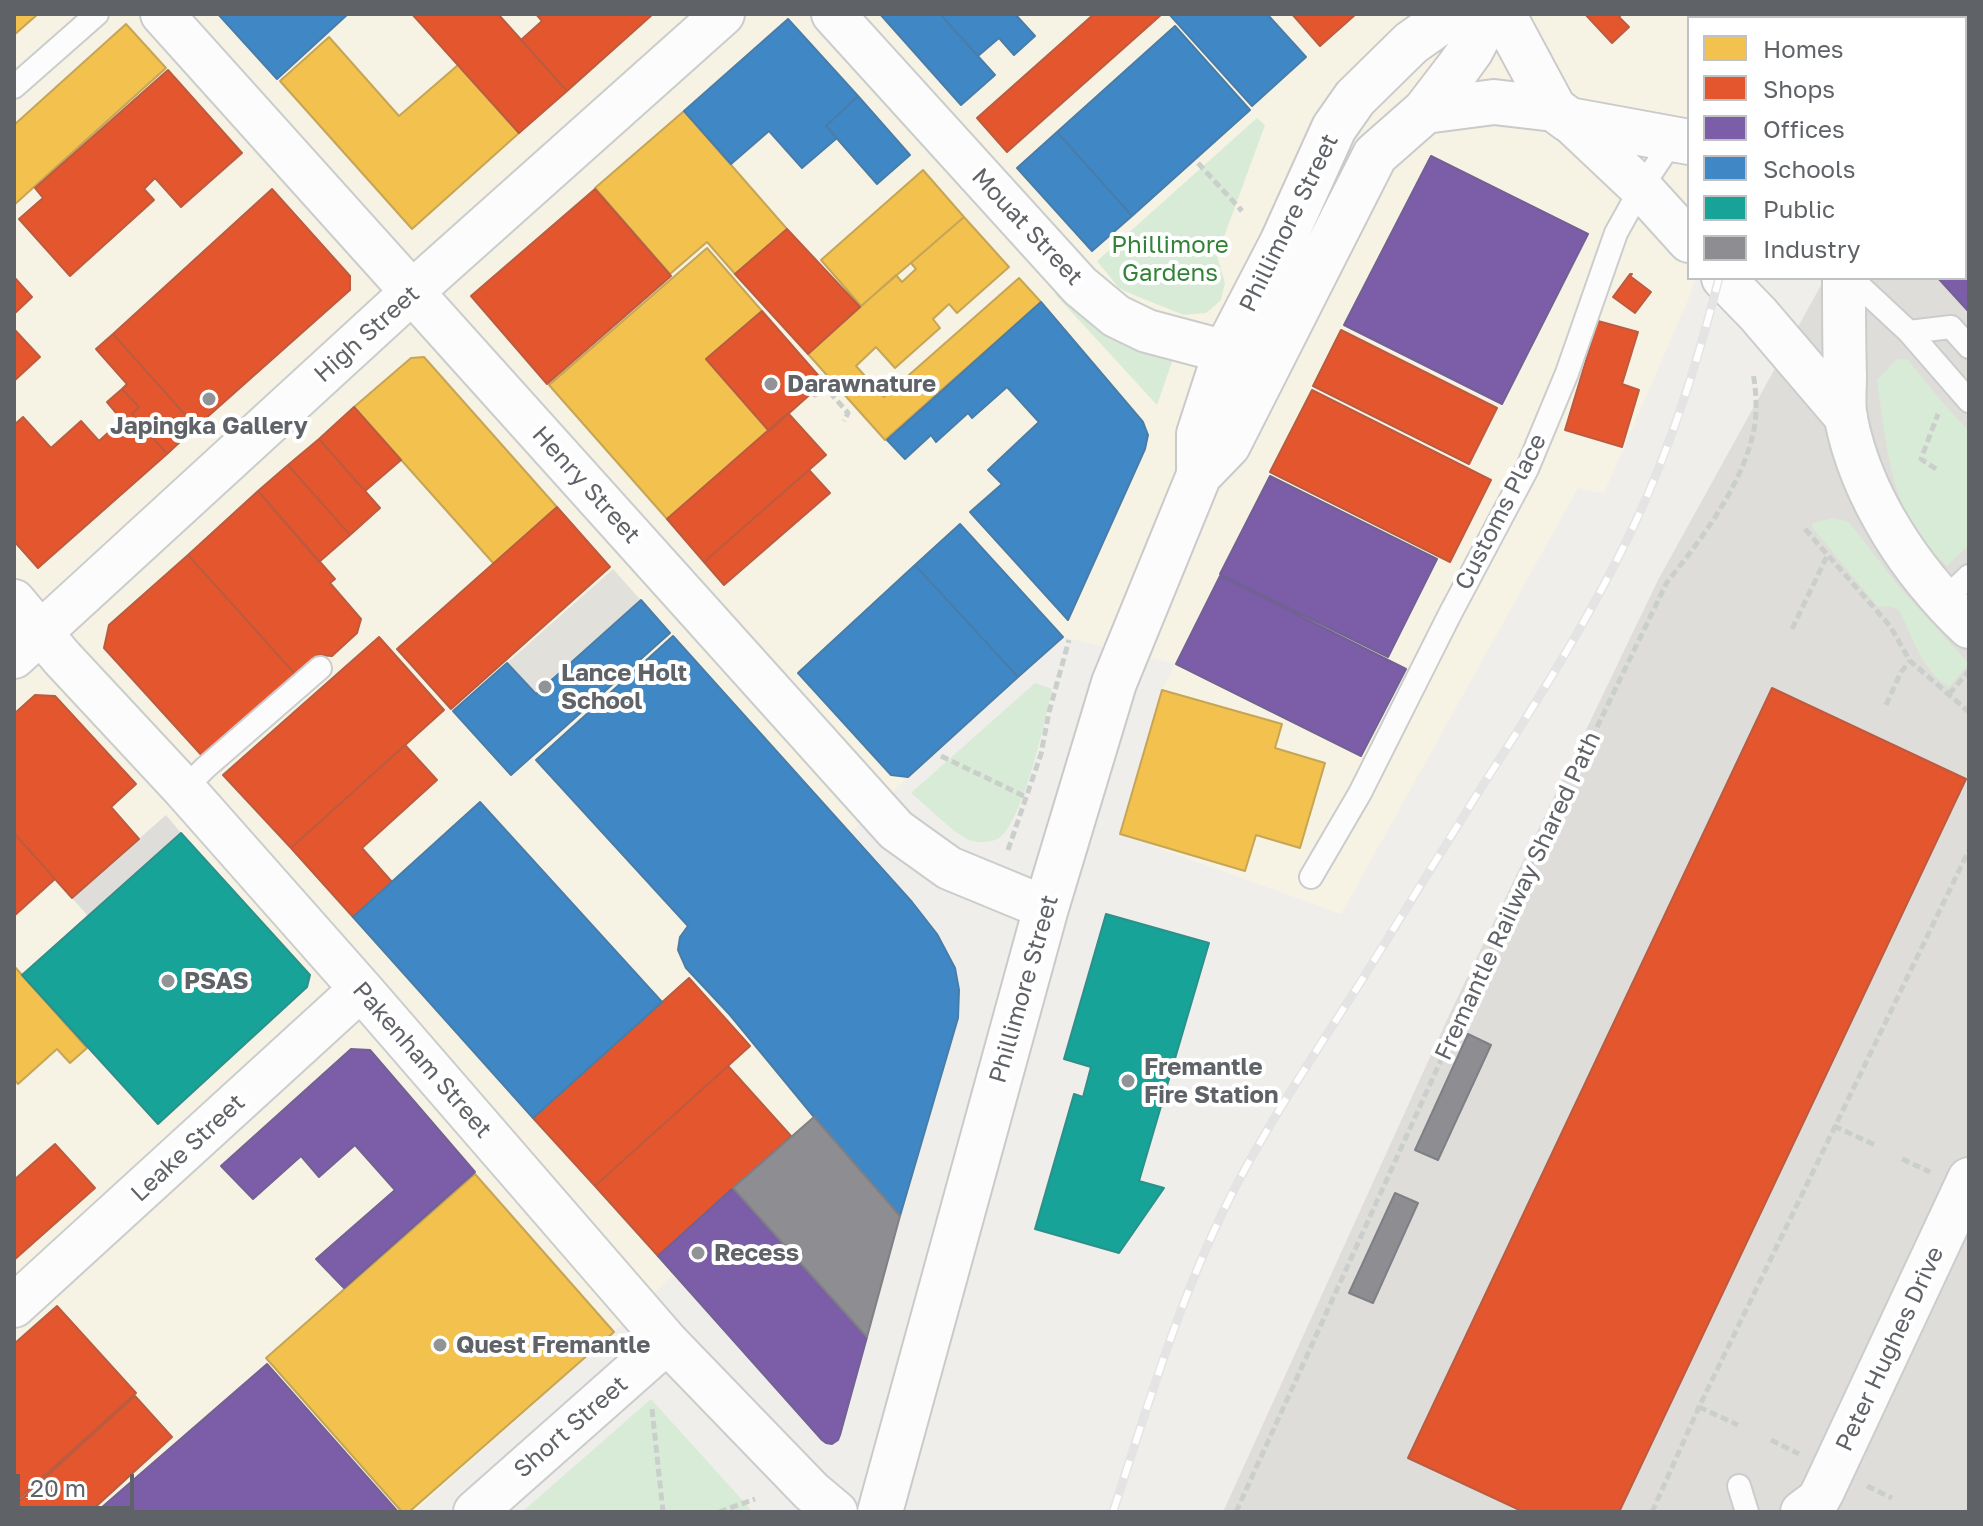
<!DOCTYPE html>
<html>
<head>
<meta charset="utf-8">
<style>
	body { margin:0 }
	#map { position:relative; width:1983px; height:1526px; overflow:hidden; background:#efeeea; font-family:"Golos Text",sans-serif }
	canvas { display:block }
	.frame { position:absolute; inset:0; border:16px solid #5f6368; pointer-events:none }
	.legend { position:absolute; left:1687px; top:16px; width:280px; height:264px; box-sizing:border-box; background:#fff; border:2px solid #bfc1c3; margin:0; padding:10px 14px; list-style:none; font-size:24px; color:#5f6368 }
	.legend li { display:flex; align-items:center; gap:16px; height:40px }
	.legend b { width:40px; border:2px solid #bfc1c3 }
	.scale { position:absolute; left:16px; top:1474px; width:118px; height:36px; box-sizing:border-box; border:4px solid #5f6368; border-top:0; padding-left:10px; font-size:24px; line-height:28px; white-space:nowrap; color:#5f6368; -webkit-text-stroke:6px #fff; paint-order:stroke }
</style>
</head>
<body>
<div id="map">
<canvas width="1983" height="1526"></canvas>
<div class="frame"></div>
<ul class="legend">
<li><b style="height:22px;background:#f2c14e"></b>Homes</li>
<li><b style="height:22px;background:#e4572e"></b>Shops</li>
<li><b style="height:22px;background:#7b5ea7"></b>Offices</li>
<li><b style="height:22px;background:#3f88c5"></b>Schools</li>
<li><b style="height:22px;background:#17a398"></b>Public</li>
<li><b style="height:22px;background:#8d8d92"></b>Industry</li>
</ul>
<div class="scale">20 m</div>
</div>
<script>
const ctx = document.querySelector('canvas').getContext('2d');
ctx.lineJoin = 'round';
function fillPath(path, color) {
  ctx.fillStyle = color;
  ctx.fill(path, 'evenodd');
}
function stroke(path, color, width, dash) {
  ctx.strokeStyle = color;
  ctx.lineWidth = width;
  ctx.lineCap = dash ? 'butt' : 'round';
  ctx.setLineDash(dash || []);
  ctx.stroke(path);
}
function write(font, color, halo, rows, align = 'center') {
  ctx.font = font + ' "Golos Text",sans-serif';
  ctx.lineWidth = 8;
  ctx.setLineDash([]);
  ctx.textBaseline = 'middle';
  ctx.strokeStyle = halo;
  ctx.fillStyle = color;
  for (const [text, x, y, turn = 0] of rows) {
    ctx.save();
    ctx.translate(x, y);
    ctx.rotate((+turn || 0) * Math.PI / 180);
    ctx.textAlign = isNaN(turn) ? turn : align;
    if (halo) ctx.strokeText(text, 0, 0);
    ctx.fillText(text, 0, 0);
    ctx.restore();
  }
}
fillPath(new Path2D(`
	M14 14H1719V18H1689V278H1696L1688 300 1604 493 1578 488 1341 914 1120 834 1162 690 1176 664 1063 637 908 777 850 833 937 934 955 968 959 990 958 1018 838 1440 832 1444 674 1274 614 1332 414 1512H14Z`), '#f7f3e4');
fillPath(new Path2D(`
	M1969 112V1512H1223L1451 1011 1658 580 1825 278H1965V116Z
	M166 815 181 833 88 916 72 898Z`), '#dfddda');
fillPath(new Path2D(`
	M613 569 670 633 511 775 453 711Z`), '#e2e0da');
fillPath(new Path2D(`
	M1257 118 1265 125 1217 256 1225 283 1221 300 1206 313 1184 315 1136 296 1119 288 1097 261Z
	M1062 286 1173 359 1157 405 1055 294Z
	M1897 359 1908 360 1943 403 1969 431V545L1947 566C1934 553 1920 540 1911 523 1888 480 1884 428 1877 380Z
	M1834 518 1849 522 1900 588 1969 664 1949 687C1921 670 1913 637 1899 610L1889 606 1878 607 1812 527 1813 523Z
	M1035 683 1052 689C1046 718 1022 824 999 838 991 843 978 843 969 840 953 833 926 805 911 793Z
	M651 1399 753 1512H522Z`), '#d8ebd6');
const homes = new Path2D(`
	M14 14H38L14 35Z
	M126 24 166 68 14 205V125Z
	M329 37 399 116 458 65 519 133 412 229 280 81Z
	M684 111 787 229 735 274 707 242 670 274 595 188Z
	M923 170 964 217 861 306 821 260Z
	M964 217 1009 267 957 313 949 304 933 319 940 328 895 368 876 347 856 366 884 397 1019 278 1041 302 885 440 808 354 896 275 902 282 916 269 911 263Z
	M707 248 762 311 706 359 769 431 667 519 549 385Z
	M424 357 557 507 494 564 354 407 411 358Z
	M1162 690 1282 724 1275 748 1325 763 1300 848 1256 835 1245 871 1120 834Z
	M14 966 87 1048 70 1063 57 1049 18 1084 14 1079Z
	M475 1174 614 1332 409 1512H402L266 1358Z`);
fillPath(homes, '#f2c14e');
stroke(homes, '#c6a556', 2);
const shops = new Path2D(`
	M412 14H498L567 91 519 133Z
	M536 14H653L567 91 521 40 542 21Z
	M1094 14H1162L1007 152 977 118Z
	M1292 14H1356L1320 46Z
	M1585 14H1622L1619 17 1629 27 1612 43Z
	M168 70 242 153 181 207 155 178 144 189 154 200 70 276 19 219 43 198 35 188Z
	M272 189 350 276V290L196 427 113 334Z
	M595 189 671 276 547 384 471 296Z
	M787 229 860 307 808 354 735 274Z
	M1630 274H1632L1630 276 1651 292 1635 313 1613 297Z
	M14 277 32 297 14 314Z
	M762 311 824 382 769 431 706 359Z
	M1598 321 1638 332 1622 384 1639 390 1622 447 1565 430Z
	M14 329 40 357 14 381Z
	M1341 330 1497 408 1469 464 1313 386Z
	M113 334 196 427 167 454 132 414 139 407 122 389 127 384 96 349Z
	M122 389 139 407 132 414 167 454 38 568 14 541V425L23 417 51 448 81 421 99 441 122 420 107 402Z
	M1312 390 1491 480 1450 562 1270 472Z
	M354 407 401 460 365 491 319 439Z
	M788 413 826 455 704 562 667 519Z
	M319 439 380 508 350 535 288 465Z
	M288 465 350 535 319 562 258 491Z
	M809 470 830 493 724 585 704 562Z
	M258 491 335 579 330 583 361 619 357 633 332 656 318 655 296 675 188 555Z
	M557 507 610 567 451 709 397 649Z
	M188 555 296 675 205 759 104 648 109 625Z
	M379 637 444 710 291 848 223 775Z
	M1772 688 1966 779 1619 1512H1524L1408 1458Z
	M35 695 55 696 136 784 111 807 139 839 72 898 14 833V714Z
	M405 745 437 780 362 848 392 882 353 917 291 848Z
	M14 833 55 879 14 916Z
	M689 978 750 1046 595 1186 533 1118Z
	M728 1066 791 1136 658 1256 595 1186Z
	M55 1144 95 1188 14 1260V1180Z
	M57 1306 136 1393 14 1503V1344Z
	M135 1396 172 1437 90 1512H14V1506Z`);
fillPath(shops, '#e4572e');
stroke(shops, '#bc5b3f', 2);
const offices = new Path2D(`
	M1969 126V312L1938 278H1965V130Z
	M1431 156 1588 234 1502 404 1344 325Z
	M1270 476 1437 559 1388 657 1220 574Z
	M1220 576 1406 669 1361 756 1176 664Z
	M351 1049 370 1050 475 1172 344 1288 316 1259 395 1190 355 1145 319 1177 301 1156 253 1199 221 1166Z
	M733 1188 867 1337 840 1435 838 1440 832 1444 826 1443 822 1440 658 1256Z
	M267 1364 398 1512H104L101 1508Z`);
fillPath(offices, '#7b5ea7');
stroke(offices, '#736094', 2);
const schools = new Path2D(`
	M218 14H348L277 79Z
	M880 14H940L995 75 961 105Z
	M940 14H1015L1035 36 1014 55 999 38 978 56Z
	M1169 14H1267L1306 57 1252 106Z
	M788 19 858 96 826 126 837 138 802 168 769 131 731 164 684 111Z
	M1175 26 1250 110 1132 216 1057 132Z
	M858 96 910 155 877 184 826 126Z
	M1057 132 1132 216 1092 251 1017 168Z
	M1041 302 1143 422 1148 435 1145 449 1068 620 970 512 1002 484 988 470 1039 422 1007 387 972 418 968 413 936 442 931 435 905 459 887 440Z
	M960 524 1063 637 1018 677 915 565Z
	M915 565 1018 677 908 777 891 775 798 673Z
	M641 600 670 633 511 775 453 711 507 663 536 694Z
	M673 636 912 902 937 934 955 968 959 990 958 1018 900 1216 814 1117 730 1015 686 968 678 950 680 937 688 926 536 760Z
	M480 802 662 1002 533 1118 353 917Z`);
fillPath(schools, '#3f88c5');
stroke(schools, '#497da9', 2);
const public = new Path2D(`
	M181 833 310 975 307 987 158 1124 22 975Z
	M1106 914 1209 943 1139 1181 1164 1188 1119 1253 1035 1229 1074 1094 1083 1097 1091 1067 1064 1059Z`);
fillPath(public, '#17a398');
stroke(public, '#2d908a', 2);
const industry = new Path2D(`
	M1468 1034 1491 1045 1438 1160 1415 1150Z
	M814 1117 900 1216 867 1337 733 1188Z
	M1395 1193 1418 1203 1373 1303 1349 1293Z`);
fillPath(industry, '#8d8d92');
stroke(industry, '#7f8085', 2);
const lane = new Path2D(`
	M1965 82 1969 80
	M14 87 97 14
	M1851 278 1909 332 1969 401
	M1909 332 1951 327 1969 347
	M1942 602 1969 576
	M184 789 205 768 320 668
	M1311 877 1360 793 1450 614 1527 469 1567 373 1616 233 1641 188 1673 140
	M1739 1486 1747 1512`);
const street = new Path2D(`
	M162 14 896 830 949 868 1046 908
	M833 14 1080 286 1116 316 1147 331 1260 361
	M1959 18 1969 17
	M1569 120 1641 188 1689 241
	M1723 278 1758 314 1846 417
	M1844 278C1844 311 1844 343 1845 376 1845 390 1843 406 1846 419 1862 499 1912 572 1969 627
	M14 601 62 658 184 789 361 989 667 1342 811 1491 836 1512
	M14 657 413 291 723 14
	M14 1306 361 989
	M475 1512 667 1342
	M1802 1512 1818 1500 1823 1491 1969 1179`);
const secondary = new Path2D(`
	M1503 14 1554 109 1569 120 1689 142
	M1871 18V14
	M1425 111 1494 102 1554 109
	M1199 475V434L1226 351 1282 243 1334 128 1355 98 1411 43 1452 14
	M880 1512 1046 908 1114 683 1199 475 1228 445 1375 155 1425 111 1458 68 1471 50 1481 31 1485 14`);
stroke(lane, '#cbcccc', 26);
stroke(street, '#cbcccc', 46);
stroke(secondary, '#cacacb', 48);
stroke(new Path2D(`
	M1775 18V14
	M1198 163 1242 211
	M812 392 815 395 825 387 848 413 844 421
	M1936 469 1921 459 1938 414
	M1805 529 1890 626 1910 661 1969 712
	M1792 629 1828 554
	M1949 694 1969 671
	M1886 705 1901 672 1910 661
	M941 756 1026 797
	M1008 850 1041 754 1049 712 1069 640
	M1834 1126 1875 1145
	M1902 1159 1930 1172
	M1699 1407 1738 1425
	M652 1409 663 1512
	M1771 1440 1799 1454
	M1867 1486 1892 1498
	M719 1512 755 1499
	M1236 1512 1515 897 1667 582C1702 539 1747 479 1755 423 1757 406 1756 390 1753 373
	M1652 1512 1699 1407 1969 850`), '#cacfcc', 5, [8, 4]);
stroke(lane, '#fdfcfc', 22);
stroke(street, '#fdfcfc', 42);
stroke(secondary, '#fdfcfc', 44);
const rail = new Path2D(`
	M1746 18V14
	M1113 1512C1151 1396 1186 1276 1245 1169 1281 1104 1322 1042 1362 980 1402 915 1442 850 1483 785 1538 700 1593 613 1636 521 1672 443 1698 361 1719 278`);
stroke(rail, '#e4e4e4', 9);
stroke(rail, '#fff', 6, [18]);
for (const [x, y, r, color] of [
	[771,384,8,"#919496"],
	[209,399,8,"#919496"],
	[545,687,8,"#919496"],
	[168,981,8,"#919496"],
	[1128,1081,8,"#919496"],
	[698,1253,8,"#919496"],
	[440,1345,8,"#919496"]
]) {
  const dot = new Path2D();
  dot.arc(x, y, r, 0, 2 * Math.PI);
  ctx.fillStyle = color;
  ctx.fill(dot);
  stroke(dot, '#fff', 3);
}
write('24px', '#5f6368', '#fff', [
	["Phillimore Street",1289,223,-64],
	["Mouat Street",1027,227,47],
	["High Street",367,334,-42],
	["Henry Street",586,485,48],
	["Customs Place",1501,512,-63],
	["Fremantle Railway Shared Path",1518,896,-65],
	["Phillimore Street",1024,989,-74],
	["Pakenham Street",422,1060,49],
	["Leake Street",188,1148,-43],
	["Peter Hughes Drive",1890,1349,-65],
	["Short Street",571,1427,-41]
]);
write('24px', '#348238', '#fff', [
	["Phillimore",1170,245],
	["Gardens",1170,273]
]);
write('bold 24px', '#5f6368', '#fff', [
	["Darawnature",787,384],
	["Japingka Gallery",209,426,"center"],
	["Lance Holt",561,673],
	["School",561,701],
	["PSAS",184,981],
	["Fremantle",1144,1067],
	["Fire Station",1144,1095],
	["Recess",714,1253],
	["Quest Fremantle",456,1345]
], 'left');
</script>
</body>
</html>
